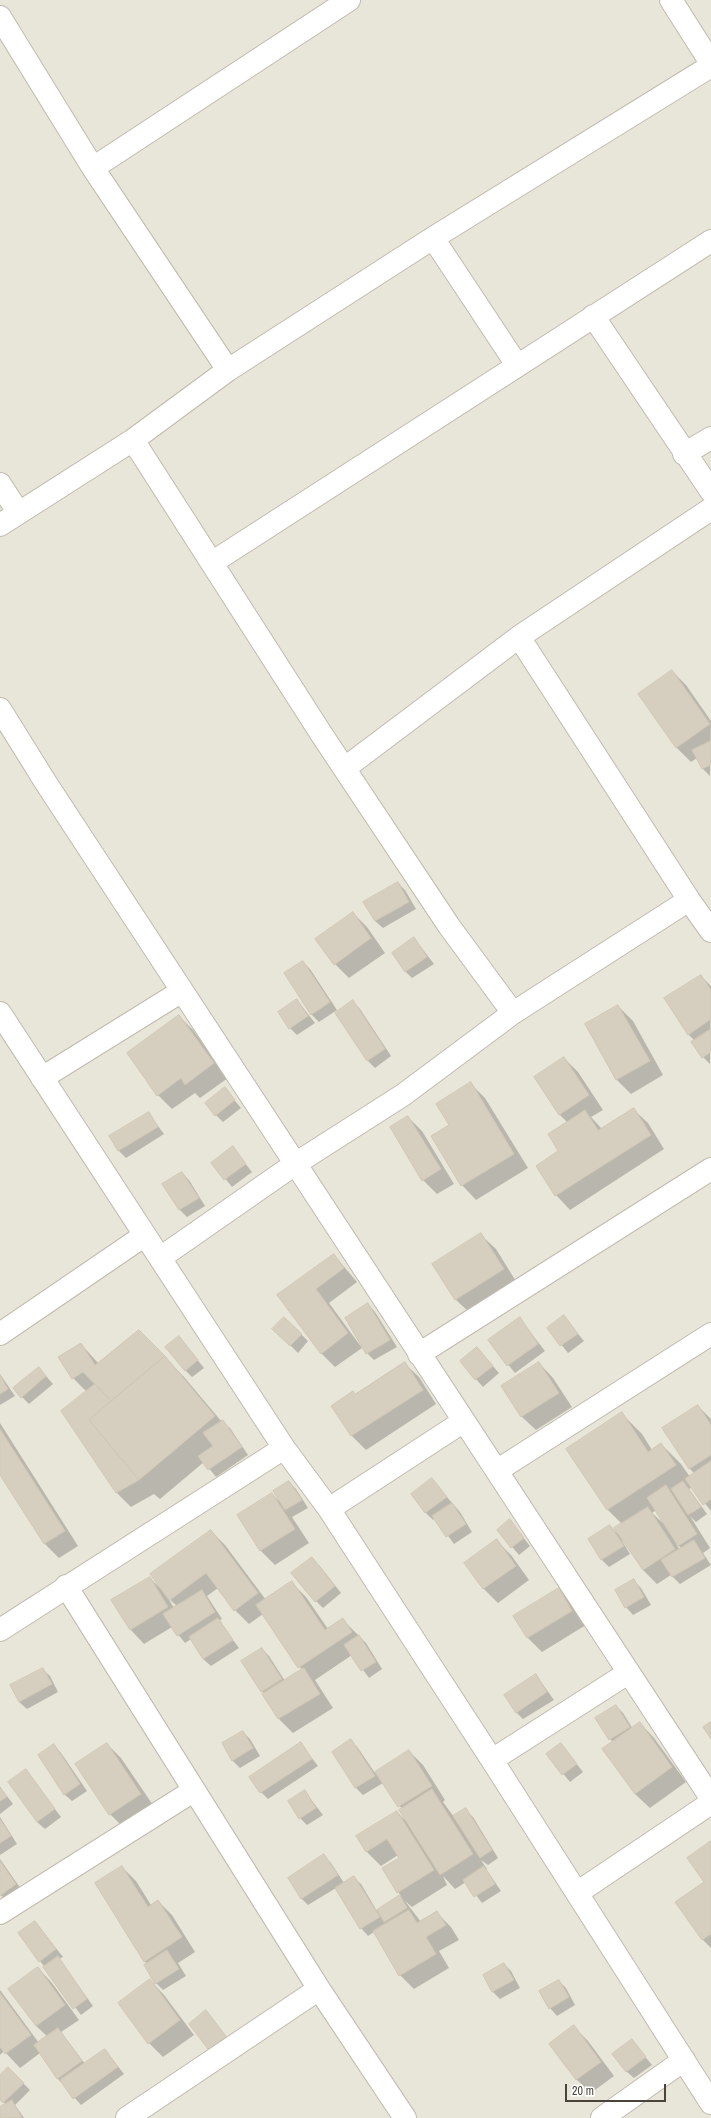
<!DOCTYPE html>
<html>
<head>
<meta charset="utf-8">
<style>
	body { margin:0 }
	#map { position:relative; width:711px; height:2118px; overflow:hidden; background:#f5f2eb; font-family:"Archivo Narrow",sans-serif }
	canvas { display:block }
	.scale { position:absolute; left:565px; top:2084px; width:101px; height:18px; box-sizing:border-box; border:2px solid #494339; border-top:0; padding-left:5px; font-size:12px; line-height:14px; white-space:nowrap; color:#494339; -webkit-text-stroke:3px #fff; paint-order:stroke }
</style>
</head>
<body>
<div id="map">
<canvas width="711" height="2118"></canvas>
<div class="scale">20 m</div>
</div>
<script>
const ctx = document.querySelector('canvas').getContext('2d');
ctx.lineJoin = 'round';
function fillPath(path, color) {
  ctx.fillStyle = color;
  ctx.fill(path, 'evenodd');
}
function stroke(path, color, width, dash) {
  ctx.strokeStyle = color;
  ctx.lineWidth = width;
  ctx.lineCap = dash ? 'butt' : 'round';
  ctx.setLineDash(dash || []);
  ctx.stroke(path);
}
fillPath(new Path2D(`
	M0 0H711V2118H0Z`), '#e8e5d9');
fillPath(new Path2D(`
	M672 671 686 685 711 721 710 776 703 769 697 758 691 762 677 748 639 694Z
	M398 883 405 890 416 909 383 928 375 921 365 902Z
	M353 913 367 927 385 953 349 978 335 964 316 940Z
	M414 938 434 964 412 978 405 971Z
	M303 962 310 969 337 1010 319 1022 312 1015 285 973Z
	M701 976 711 986 710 1064 703 1057 695 1041 688 1034Z
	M297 1000 315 1023 297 1035 290 1028Z
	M353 1002 360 1009 391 1056 375 1068 367 1060Z
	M618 1006 633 1021 663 1075 631 1094 617 1080 586 1025Z
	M179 1016 193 1030 228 1078 200 1098 195 1093 172 1109 158 1095Z
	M564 1058 578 1072 603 1110 591 1117 602 1129 633 1109 648 1123 664 1149 570 1210 556 1195 537 1166 559 1152 567 1122 559 1114Z
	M471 1084 485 1098 528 1168 476 1200 462 1185 432 1137 451 1125Z
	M225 1089 241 1108 223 1122 216 1115Z
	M148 1113 164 1134 126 1158 118 1150Z
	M408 1117 422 1131 454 1184 437 1194 423 1180Z
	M233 1148 252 1172 232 1187 213 1163Z
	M182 1173 189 1180 205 1206 187 1217 180 1210 164 1184Z
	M481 1235 496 1249 517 1283 470 1313 455 1299Z
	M334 1255 357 1282 329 1303 362 1348 335 1367 321 1353 279 1295Z
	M368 1304 375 1312 397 1347 374 1360 367 1353Z
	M564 1317 584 1341 568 1353 548 1328Z
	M520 1319 545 1351 515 1373 489 1341Z
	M274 1329 301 1334 308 1341 298 1353Z
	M139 1331 184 1377 222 1422 230 1428 248 1455 216 1477 204 1462 160 1499 154 1494 131 1507 117 1493 62 1411 87 1392 73 1378 81 1344 98 1363Z
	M179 1337 204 1368 192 1377 185 1370Z
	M477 1348 499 1373 483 1387 461 1362Z
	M404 1363 419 1377 436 1404 366 1450 352 1436 332 1406 355 1395Z
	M539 1363 553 1378 572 1407 536 1430 521 1416Z
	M39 1368 53 1384 29 1404 22 1397Z
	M0 1374 15 1396 0 1405Z
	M698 1406 711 1419V1511L692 1487 689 1489 707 1514 696 1522 690 1516 710 1548 703 1553 711 1565 680 1584 671 1575 657 1584 643 1570 624 1540 622 1541 630 1554 609 1567 602 1560 589 1539 610 1526 619 1535 622 1524 607 1509 622 1414 642 1434 652 1450 661 1444 681 1464 690 1477 695 1474 689 1468ZM656 1510 665 1524H664L652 1513ZM676 1544H677L682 1549 680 1550Z
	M0 1423 78 1546 59 1558 45 1544 0 1473Z
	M432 1480 460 1512 472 1532 454 1544 435 1518 433 1520 426 1513 412 1494Z
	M289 1482 296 1489 308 1508 292 1517 309 1543 275 1565 261 1551 238 1515 272 1494 280 1502Z
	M510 1521 530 1546 519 1555 498 1530Z
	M211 1531 225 1545 266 1600 292 1583 306 1597 328 1629 342 1619 366 1643 382 1669 369 1678 352 1655 315 1680 333 1708 293 1733 279 1719 262 1691V1649L269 1656 285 1681 302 1670 263 1614 249 1624 235 1610 218 1588 207 1596 222 1619 219 1621 239 1648 211 1666 203 1659 191 1639 185 1643 172 1627 144 1644 130 1629 150 1578 161 1589ZM209 1569 210 1570 170 1600V1597ZM168 1598 177 1606 174 1608Z
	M497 1541 511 1555 529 1580 498 1603 483 1588Z
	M319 1565 341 1593 323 1608 316 1601Z
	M634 1581 641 1588 651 1605 633 1615 626 1607 617 1590Z
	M559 1589 573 1603 586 1625 542 1652 527 1637Z
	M42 1669 50 1676 58 1692 27 1709 19 1702Z
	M536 1675 554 1700 523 1719 516 1712Z
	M616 1706 623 1713 633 1729 640 1723 654 1738 686 1782 650 1808 635 1794 604 1750 614 1743 610 1739Z
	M243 1732 250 1739 260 1756 240 1768 233 1761 223 1744Z
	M351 1740 358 1748 375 1773 409 1751 423 1765 445 1800 443 1802 454 1817 465 1810 473 1817 498 1858 488 1865 481 1860 487 1869H486L501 1891 482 1903 466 1882 455 1889 443 1876 447 1885 412 1907 405 1901 421 1922 437 1913 451 1927 459 1940 439 1951 449 1968 414 1989 400 1975 374 1932 368 1936 361 1928 336 1888 308 1905 301 1898 324 1856 331 1863 344 1883 353 1877 361 1884 377 1911 401 1896 383 1869 400 1858 398 1855 381 1866 367 1852 358 1836 397 1812 407 1822 402 1809 383 1783 363 1795 356 1788 333 1752Z
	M107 1744 121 1758 155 1808 124 1828 110 1814Z
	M301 1744 318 1766 268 1799 261 1792Z
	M561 1744 583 1772 570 1782 548 1755Z
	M54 1745 61 1753 87 1791 72 1801 64 1794Z
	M26 1771 61 1817 45 1829 37 1822Z
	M0 1787 13 1804 0 1814Z
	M305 1792 323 1815 307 1825 300 1818Z
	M0 1817 17 1844 0 1855Z
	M711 1843V1948L703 1940 676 1902 705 1883Z
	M0 1859 23 1892 8 1903 0 1894Z
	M122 1867 136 1881 151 1905 158 1901 172 1915 195 1952 178 1963 186 1976 163 1990 156 1983 145 1961Z
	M35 1922 63 1957 59 1959 93 2006 81 2015 40 1961Z
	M504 1964 511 1971 520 1988 500 1999 493 1992 484 1975Z
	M38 1968 52 1983 79 2020 61 2032 85 2064 105 2050 124 2074 81 2105 58 2079 40 2053 20 2068 4 2051 0 2055V1990L39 2043 48 2037 36 2026Z
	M150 1980 164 1995 194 2035 163 2057 149 2043 119 2003Z
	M559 1981 566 1988 575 2005 557 2016 550 2008Z
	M574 2027 588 2041 614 2076 591 2093 576 2079Z
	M632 2041 652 2065 634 2078 626 2071Z
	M8 2068 30 2090 15 2105 24 2118H0V2108L6 2105 0 2098V2076Z`), '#0003');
const building = new Path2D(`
	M672 670 710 724 676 748 638 694Z
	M711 741V765L702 769 692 750Z
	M398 882 409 902 375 921 363 902Z
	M353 912 371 938 334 965 315 939Z
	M414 937 427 957 405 972 392 953Z
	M303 961 330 1002 311 1015 284 973Z
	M701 975 711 990V1019L688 1035 664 998Z
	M297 999 308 1016 289 1029 278 1012Z
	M353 1000 385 1049 367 1061 335 1013Z
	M618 1005 650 1061 616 1080 585 1024Z
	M179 1015 214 1063 185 1085 181 1078 157 1096 127 1053Z
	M711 1029V1052L702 1058 691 1042Z
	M564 1057 589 1095 559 1115 534 1077Z
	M471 1082 514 1154 461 1186 431 1136 449 1125 436 1104Z
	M225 1087 235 1100 215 1116 205 1103Z
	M634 1108 651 1135 555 1196 536 1166 558 1151 548 1134 585 1110 598 1130Z
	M149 1112 158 1127 118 1151 109 1136Z
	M408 1116 441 1169 422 1181 390 1127Z
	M233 1146 246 1164 224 1180 211 1163Z
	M182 1172 199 1198 179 1210 162 1184Z
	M481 1233 504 1269 455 1300 432 1264Z
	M334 1254 344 1268 316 1289 348 1333 321 1354 277 1295Z
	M368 1303 390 1340 366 1354 345 1318Z
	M564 1315 578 1334 560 1346 547 1328Z
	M284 1317 302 1334 290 1346 272 1329Z
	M520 1317 538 1344 507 1366 488 1340Z
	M139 1330 165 1356 111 1401 83 1372 72 1379 58 1357 81 1343 95 1365Z
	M179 1336 198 1360 185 1371 165 1347Z
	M477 1347 493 1366 475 1380 460 1361Z
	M165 1356 215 1416 139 1480 89 1420Z
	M405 1362 423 1390 351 1436 331 1406 353 1391 355 1394Z
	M539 1362 559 1393 521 1417 501 1386Z
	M39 1367 46 1376 21 1398 13 1388Z
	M0 1375 8 1389 0 1394Z
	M95 1384 111 1401 89 1420 139 1480 116 1493 61 1411Z
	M698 1405 711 1425V1455L689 1469 662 1428Z
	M622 1412 648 1452 661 1443 676 1465 607 1510 566 1449Z
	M223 1420 242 1447 208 1470 198 1456 213 1446 203 1433Z
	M0 1429 65 1531 44 1544 0 1475Z
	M711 1461V1499L703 1505 685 1479Z
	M432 1478 447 1497 425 1513 411 1494Z
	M289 1481 302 1500 285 1510 273 1491Z
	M683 1481 701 1507 688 1515 671 1489Z
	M666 1485 697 1534 678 1546 647 1498Z
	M272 1493 295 1529 260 1551 237 1515Z
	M452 1503 466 1524 446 1537 432 1516Z
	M648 1507 675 1549 643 1570 614 1528Z
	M510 1519 524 1538 511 1548 497 1530Z
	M610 1525 624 1546 601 1560 588 1539Z
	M211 1530 258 1593 234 1611 206 1573 169 1600 150 1574Z
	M497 1539 516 1566 483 1589 464 1563Z
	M694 1540 705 1558 672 1577 661 1560Z
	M312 1557 335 1586 315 1602 291 1573Z
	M150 1577 168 1607 130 1630 111 1600Z
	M634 1579 644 1597 625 1608 615 1590Z
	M292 1581 325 1630 343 1618 352 1632 298 1668 256 1605Z
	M559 1588 572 1611 527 1638 513 1616Z
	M202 1590 215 1612 177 1636 163 1614Z
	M218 1618 233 1640 203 1659 189 1637Z
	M359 1635 376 1662 361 1671 344 1645Z
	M262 1648 282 1679 261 1692 241 1661Z
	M43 1668 52 1684 19 1702 10 1685Z
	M304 1668 320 1694 278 1719 262 1694Z
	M536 1674 547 1692 516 1713 504 1695Z
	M616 1705 630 1727 609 1740 595 1718Z
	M640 1722 672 1767 635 1794 602 1749Z
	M711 1722V1739L703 1727Z
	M243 1731 253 1748 232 1761 222 1743Z
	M351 1739 375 1776 355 1788 332 1752Z
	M301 1742 312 1759 260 1793 249 1777Z
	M107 1743 141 1794 109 1815 75 1764Z
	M561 1743 577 1764 562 1775 546 1754Z
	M54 1744 80 1784 64 1795 38 1755Z
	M409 1750 432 1786 398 1807 375 1772Z
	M26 1769 55 1809 37 1822 8 1782Z
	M0 1787 7 1797 0 1801Z
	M432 1789 473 1854 440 1875 399 1810Z
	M305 1790 316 1808 299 1819 288 1801Z
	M466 1808 492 1850 480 1858 453 1816Z
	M397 1811 434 1870 397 1893 382 1868 399 1858 387 1839 366 1852 356 1836Z
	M0 1819 11 1836 0 1843Z
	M711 1841V1934L702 1940 675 1902 704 1882 687 1858Z
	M324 1854 338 1875 301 1899 288 1878Z
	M0 1861 16 1884 0 1896Z
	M122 1866 148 1907 158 1900 182 1937 144 1962 95 1883Z
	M484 1866 495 1884 474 1897 463 1880Z
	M354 1876 380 1917 360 1929 335 1888Z
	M400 1895 407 1908 384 1922 377 1910Z
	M409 1910 417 1923 437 1911 446 1925 426 1937 436 1954 399 1976 373 1931Z
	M35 1921 56 1949 39 1962 18 1933Z
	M167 1950 179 1969 155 1984 144 1965Z
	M58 1956 87 1999 73 2009 43 1967Z
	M504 1963 514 1980 492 1992 483 1975Z
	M38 1967 65 2005 36 2026 8 1989Z
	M150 1979 180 2020 148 2044 118 2003Z
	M559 1980 569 1997 549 2009 539 1991Z
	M0 1993 31 2035 5 2054 0 2047Z
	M206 2010 228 2039 211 2053 189 2024Z
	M574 2025 601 2062 576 2080 549 2044Z
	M58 2028 82 2061 57 2079 34 2045Z
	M632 2039 646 2057 626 2072 612 2054Z
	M105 2049 118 2067 73 2099 60 2080Z
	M8 2067 24 2083 3 2103 0 2100V2075Z
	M12 2100 22 2118H0V2107Z`);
fillPath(building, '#d6cfc0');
stroke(building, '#d1c7b4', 1);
const street = new Path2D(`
	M671 0 711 63
	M0 17 93 168 228 370
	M93 168 349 0
	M433 238 517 365
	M593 316 711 491
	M133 440 322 735 449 926 513 1013
	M684 454 711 438
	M0 484 18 512
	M0 525 133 440 228 370 433 238 711 66
	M213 562 711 241
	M0 709 46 783 711 1798
	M345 768 519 637
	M689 900 711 931
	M0 1013 284 1448 329 1509 492 1760 711 2103
	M42 1078 182 991
	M160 1258 295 1164 403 1095 513 1013 689 900 519 637 711 509
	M0 1334 145 1235
	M419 1354 711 1169
	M498 1470 711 1334
	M329 1509 464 1421
	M66 1586 319 1989 405 2118
	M0 1630 284 1448
	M492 1760 628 1673
	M577 1893 711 1803
	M0 1913 193 1791
	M127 2118 319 1989
	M602 2118 684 2060`);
stroke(street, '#c0bbad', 24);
stroke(street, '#fff', 22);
</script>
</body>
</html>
